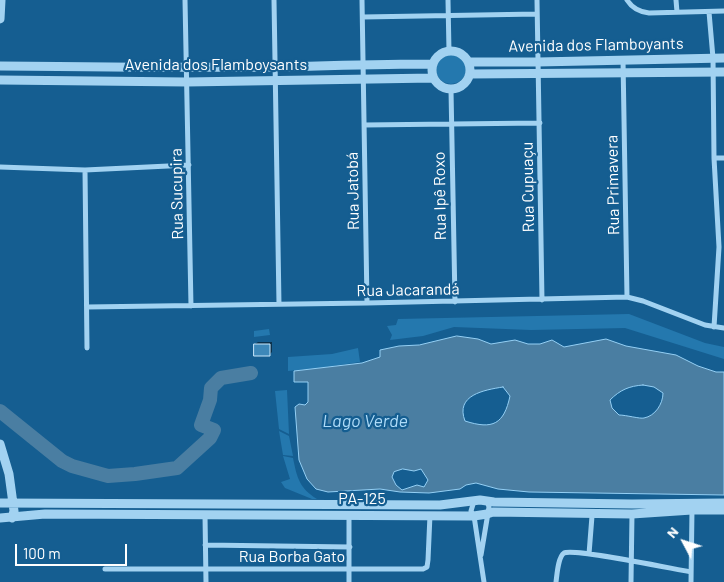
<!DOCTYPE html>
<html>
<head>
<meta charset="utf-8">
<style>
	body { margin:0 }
	#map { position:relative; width:724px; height:582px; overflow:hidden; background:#155e91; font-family:Barlow,sans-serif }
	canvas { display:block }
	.north { position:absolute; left:659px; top:517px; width:50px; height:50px; -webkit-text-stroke:4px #155e91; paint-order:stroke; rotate:310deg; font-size:14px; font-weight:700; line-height:20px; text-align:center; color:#fff }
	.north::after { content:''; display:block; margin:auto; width:18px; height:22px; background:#fff; clip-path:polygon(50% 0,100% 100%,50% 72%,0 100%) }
	.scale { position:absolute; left:15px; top:544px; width:112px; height:22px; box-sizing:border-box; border:2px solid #fff; border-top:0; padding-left:6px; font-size:15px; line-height:18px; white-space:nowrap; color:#fff; -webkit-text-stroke:4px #155e91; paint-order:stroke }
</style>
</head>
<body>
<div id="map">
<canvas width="724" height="582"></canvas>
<div class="north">N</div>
<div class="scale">100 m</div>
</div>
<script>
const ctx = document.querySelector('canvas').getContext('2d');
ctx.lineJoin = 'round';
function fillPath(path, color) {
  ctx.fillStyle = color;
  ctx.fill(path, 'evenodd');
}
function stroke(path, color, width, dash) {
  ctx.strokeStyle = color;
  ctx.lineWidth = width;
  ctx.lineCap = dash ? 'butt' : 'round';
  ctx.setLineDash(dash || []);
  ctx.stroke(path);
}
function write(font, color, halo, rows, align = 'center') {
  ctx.font = font + ' Barlow,sans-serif';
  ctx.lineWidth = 4.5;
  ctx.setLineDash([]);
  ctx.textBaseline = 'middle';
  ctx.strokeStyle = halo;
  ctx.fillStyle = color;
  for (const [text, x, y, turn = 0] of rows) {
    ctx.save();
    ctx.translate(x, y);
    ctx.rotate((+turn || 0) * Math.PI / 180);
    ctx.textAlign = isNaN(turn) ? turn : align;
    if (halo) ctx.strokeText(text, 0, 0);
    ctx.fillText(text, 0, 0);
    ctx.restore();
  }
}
fillPath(new Path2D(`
	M436 69a15 15 0 1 1 30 0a15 15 0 1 1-30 0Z
	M629 314 705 343 724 347V359L625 328 531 330 454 327 423 336 390 340 392 335 387 326 396 325 398 319Z
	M269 329 270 335 254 337V331Z
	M358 348 360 362 319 368 288 371V357L332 354Z
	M287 390 289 434 279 429 275 391Z
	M279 431 289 436 293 456 283 455Z
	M283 456 293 458C297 477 299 488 317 499H312L285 488 281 482 290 479Z`), '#2478ae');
const water = new Path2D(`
	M457 336 478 339 491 344 515 340 528 344H540L552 340 564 347 606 339 626 346 676 355 698 366 716 372H724V495L529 492 498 489 476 483 466 485 460 489 429 493 400 492 380 489 328 492 316 489 307 479 299 460 295 407 299 404 305 405 308 402V382H294V371L362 363 380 357V350L399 346 419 345ZM643 385 654 387 663 393C663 404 655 416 644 418 640 419 626 415 619 415L612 408 610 400C620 390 629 386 643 385ZM503 387 510 396C504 424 493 430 465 421 455 395 484 390 503 387ZM403 469 414 471 421 469 428 480 424 487 417 485 402 490 396 485 392 477 394 472Z`);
fillPath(water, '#4a7ea2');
stroke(water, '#94cff4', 1);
fillPath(new Path2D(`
	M258 342H272V352L270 354 255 344Z`), '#0007');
stroke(new Path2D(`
	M0 411 62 461 72 466 108 476 135 474 177 468 210 438 214 430 201 425 210 400 211 388 221 378 251 373`), '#4a7ea2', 14);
const building = new Path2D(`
	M254 344H270V356H254Z`);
fillPath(building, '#3d88b9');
stroke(building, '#c9e8fc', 1);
stroke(new Path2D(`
	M185 0 191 306
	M274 0 279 304
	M362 0 367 303
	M448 0 449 51
	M537 0 542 300
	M627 0C632 8 639 12 649 13L724 11
	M676 0 677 12
	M709 12 713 58 714 158 719 247 714 327
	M363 17 537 14
	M623 60 627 297
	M451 90 455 302
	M364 125 540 123
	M714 158H724
	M0 167 85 170 189 165
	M85 170 87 348
	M87 307 367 303 627 297 643 301 705 325 724 328
	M474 501 471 511 474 516 484 582
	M205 515 206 582
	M349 515V582
	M205 545 350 547
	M589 554 592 516
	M481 555 489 507 487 501
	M105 569H423L427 567 428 560 430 515
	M556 582C557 575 558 557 564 553 574 548 673 569 691 572
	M631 582 632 514
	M691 582 692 510`), '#a2d2f1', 5);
stroke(new Path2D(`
	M0 19 1 0
	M432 70a19 19 0 1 1 38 0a19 19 0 1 1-38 0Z
	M469 62H538L724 58
	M0 66C91 67 182 68 273 67 326 66 379 64 432 64
	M470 74 724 72
	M0 80 187 82 433 78
	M0 444 9 474 14 511 12 518
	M0 503 440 505 480 500 494 502 632 504 724 503
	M0 518 45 514 474 516 487 514 493 512 632 514 692 510H724`), '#a2d2f1', 9);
write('16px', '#fff', '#155e91', [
	["Avenida dos Flamboyants",596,45,-1],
	["Avenida dos Flamboysants",216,65],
	["Rua Primavera",613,185,-91],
	["Rua Cupuaçu",528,187,-91],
	["Rua Jatobá",353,191,-91],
	["Rua Sucupira",177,194,-91],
	["Rua Ipê Roxo",440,196,-91],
	["Rua Jacarandá",408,290,-1],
	["PA-125",362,499],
	["Rua Borba Gato",292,557]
]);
write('italic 18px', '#aedbf8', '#155e91', [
	["Lago Verde",365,421]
]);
</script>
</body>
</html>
